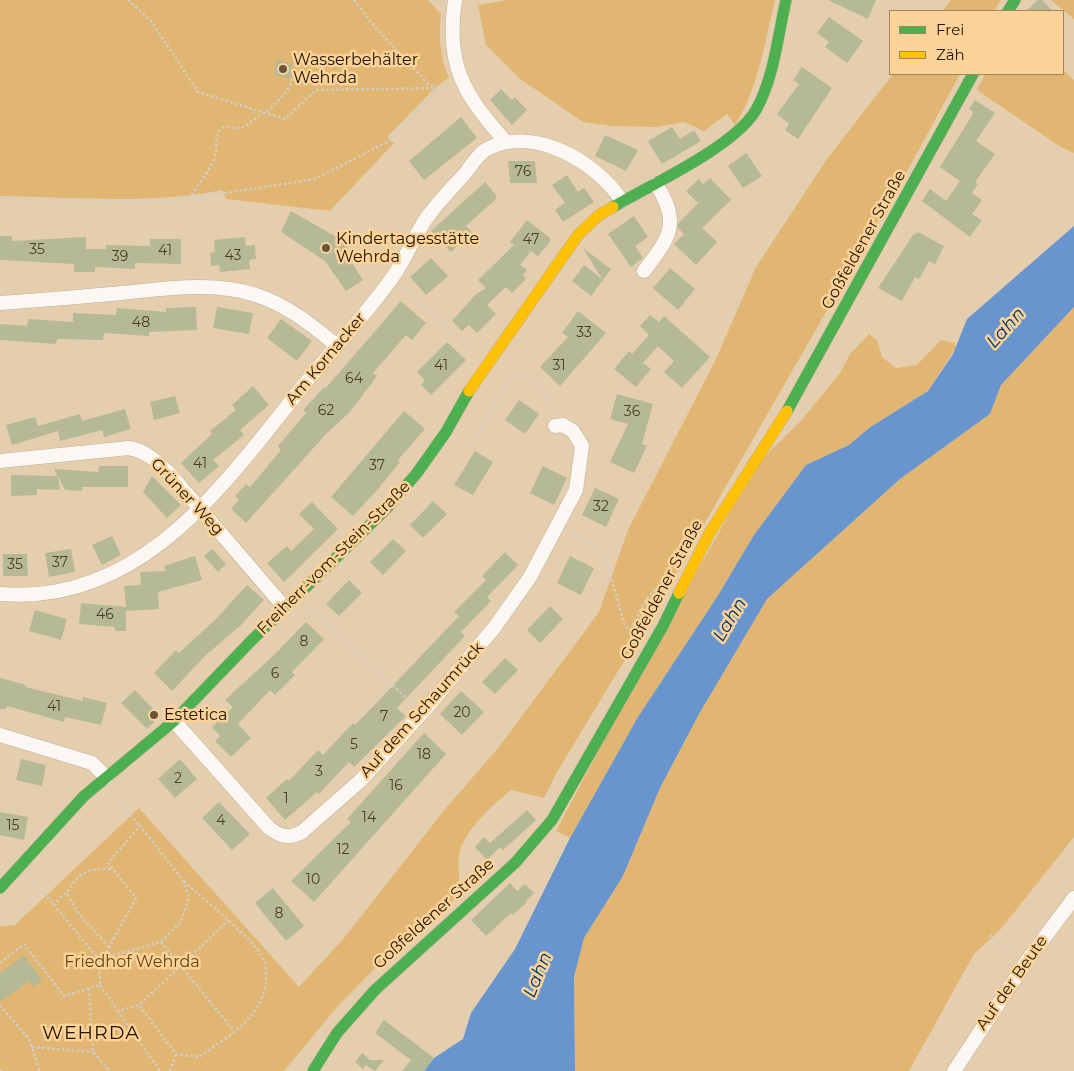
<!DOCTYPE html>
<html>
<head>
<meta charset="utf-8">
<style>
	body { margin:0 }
	#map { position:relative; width:1074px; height:1071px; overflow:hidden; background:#e5ceae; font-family:Montserrat,sans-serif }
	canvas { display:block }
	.legend { position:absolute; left:889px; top:10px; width:175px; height:65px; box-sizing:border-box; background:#fbd298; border:1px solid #a5865b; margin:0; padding:6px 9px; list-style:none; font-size:15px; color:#231500 }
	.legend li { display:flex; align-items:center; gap:10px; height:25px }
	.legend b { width:25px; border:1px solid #a5865b }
</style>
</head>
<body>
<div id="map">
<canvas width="1074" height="1071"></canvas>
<ul class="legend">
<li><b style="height:6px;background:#4caf50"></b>Frei</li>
<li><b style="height:6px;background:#ffc107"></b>Zäh</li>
</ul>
</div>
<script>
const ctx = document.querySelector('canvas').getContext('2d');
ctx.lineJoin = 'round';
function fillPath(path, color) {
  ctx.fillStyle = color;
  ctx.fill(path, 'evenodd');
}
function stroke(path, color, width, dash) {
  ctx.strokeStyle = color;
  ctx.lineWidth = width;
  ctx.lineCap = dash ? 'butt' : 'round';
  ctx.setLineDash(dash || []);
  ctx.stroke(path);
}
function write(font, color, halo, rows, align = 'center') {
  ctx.font = font + ' Montserrat,sans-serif';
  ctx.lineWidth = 5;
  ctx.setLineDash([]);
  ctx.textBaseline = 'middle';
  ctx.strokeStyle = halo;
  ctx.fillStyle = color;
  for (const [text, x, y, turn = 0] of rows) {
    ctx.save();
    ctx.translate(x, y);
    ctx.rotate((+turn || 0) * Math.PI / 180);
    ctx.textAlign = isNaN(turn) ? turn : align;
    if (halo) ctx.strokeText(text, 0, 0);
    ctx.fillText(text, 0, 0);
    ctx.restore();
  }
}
fillPath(new Path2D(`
	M0 0H428L441 14C438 33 440 60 449 77L433 90 387 137 394 143 330 211 226 199 222 190C150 205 73 197 0 196Z
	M507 0H775C765 42 758 89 735 125L727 114 704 131 684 122 656 127 612 126 583 122 519 78 486 45 478 5Z
	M951 0H1001L994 11H942Z
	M1051 0H1074V19Z
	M1063 70 1074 80V153L1059 146 977 90 985 74H1063Z
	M893 74H960L910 166 649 620 557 772 544 798 511 790C494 803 466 830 460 850 456 862 460 881 461 893L380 963 337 1007 284 1071H2L0 1068V926L15 925 139 808 299 987 344 938 446 808 499 747 599 612 628 530 716 359 756 267 827 159Z
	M1074 307V837L1000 930 974 954 909 1071H575L574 977 584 938 623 876 660 788 699 714 767 599 900 479 990 414 1001 385Z
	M869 334 877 340 882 357 896 368 917 365 941 340 954 343 956 347 928 391 869 428 849 445 806 465 754 535 717 597 638 717 570 838 556 831 632 688 747 482 765 456 800 422 840 373 850 354Z`), '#e1b673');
fillPath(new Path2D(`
	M1074 226V307L1001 385 990 414 900 479 767 599 699 714 660 788 623 876 584 938 574 977 575 1071H424L434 1058 463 1039 471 1013 515 949 570 838 638 717 717 597 754 535 806 465 849 445 869 428 928 391 953 354 967 319Z`), '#6895ce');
fillPath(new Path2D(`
	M828 0H876L868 19Z
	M1038 0H1042L1053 11H1026Z
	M829 17 863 41 847 63 825 47 829 42 817 33Z
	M276 60 292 64 290 78 274 75Z
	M802 67 832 88 798 139 785 130 789 124 777 114 799 84 793 80Z
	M501 89 512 100 515 97 527 110 512 125 490 100Z
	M975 100 995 113 976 141 995 154 975 182 978 184 972 193 982 200 972 214 982 220 970 237 922 201 930 189 946 201 960 181 940 167 971 117 973 112 969 109Z
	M461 117 477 138 424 180 409 161Z
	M672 127 680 139 694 130 701 141 662 164 648 141Z
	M605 135 638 150 626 171 595 156Z
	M746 153 762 176 743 188 728 166Z
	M508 161H535L537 183H510Z
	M567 175 578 192 584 188 594 202 563 222 555 210 565 203 552 185Z
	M710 178 731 200 702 228 717 242 696 265 674 244 684 234 678 228V224L698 203 686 191 699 179 703 184Z
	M485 182 496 195V199L466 226 472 232 451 252 431 231Z
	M291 211 349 244 345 252 363 280 346 291 325 261 281 232Z
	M634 216 648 237 635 246 643 258 631 267 608 234Z
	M527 220 550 238V242L538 256 531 251 520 265 527 270 523 275 526 279 512 293 506 287 487 305 496 314 477 333 469 325 462 331 452 321 475 295 486 288 478 280 514 245 510 242Z
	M918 232 944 246 935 264 929 261 919 279 915 277 902 301 878 288 913 235Z
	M0 236H12V241L86 237V249H106V245L150 246V239H181V264L135 263V269L95 267V272H74V264L0 260Z
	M245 237 246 246 255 245 256 259 249 260 250 269 220 272 219 265 211 266 210 253 215 252 214 240Z
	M583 248 611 269 591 296 572 281 584 265 602 279Z
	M431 258 448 276 426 295 410 277Z
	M670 268 695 289 678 310 653 288Z
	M401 301 426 323 412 340 406 335 373 373 377 376 350 412 327 433 246 523 231 509 239 500 235 496 246 484 250 487 281 450 278 446 306 413 303 410 324 387 325 389Z
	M196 307 197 330 149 332V336L104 333 103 340 57 339 56 344 0 340V324L27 326 28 319 73 322V313L116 315 117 308 166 312V308Z
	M217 307 253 313 249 334 213 328Z
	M578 311 606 333 560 386 540 367 568 337 562 333Z
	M650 315 659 322 664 316 710 357 682 388 664 372 674 361 658 346 643 363 651 369 636 387 614 369 629 351 632 354 649 335 640 326Z
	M281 319 312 341 297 361 267 338Z
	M447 342 466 360 431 395 421 385 425 381 417 372Z
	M253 386 269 405 240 430 244 435 213 460 219 466 199 483 181 463 212 434 210 431 236 410 232 405Z
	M617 394 653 404 642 444 647 446 634 473 610 462 628 424 610 419Z
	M175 396 180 413 154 420 150 402Z
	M519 400 539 414 525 434 505 420Z
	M125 409 131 429 104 437 102 430 60 441 58 431 12 445 6 425 35 417 38 426 80 414 82 421Z
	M404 411 425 429 398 460 400 462 378 489 353 516 331 497Z
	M475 451 493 462 473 495 454 485Z
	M99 466H128V487H82V491L65 490 58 476 60 490 37 489V495L11 496V475L57 476 54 469 98 472Z
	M543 466 567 478 554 505 530 493Z
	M152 476 181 505 167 518 143 492Z
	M595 488 619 499 606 527 582 515Z
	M433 501 447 514 423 538 410 525Z
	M312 502 338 529 284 582 267 563 287 546 291 551 314 529 299 514Z
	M112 536 121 555 102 565 92 545Z
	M393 539 406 551 383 575 370 562Z
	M71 549 75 572 49 577 45 553Z
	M212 549 226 564 218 572 204 556Z
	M505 552 518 565 487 597 491 601 461 632 465 636 397 708 406 716 354 767 349 762 319 794 317 792 285 820 266 798 287 779 289 781 318 750 323 755 353 723 355 725 384 695 459 616 454 612 486 580 482 576Z
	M3 554H27L28 576H3Z
	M195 556 202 580 158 592 159 609 126 611V631H115V627L79 624 81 603 126 607 124 586 141 585 140 572 166 571 164 566Z
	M570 556 594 568 581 595 557 583Z
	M349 580 362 593 339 616 326 604Z
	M247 585 264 600 241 625 205 656 172 691 154 673 176 650 179 653 216 619Z
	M550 606 563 619 540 643 527 630Z
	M35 610 67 619 61 640 29 631Z
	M306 622 324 639 292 672 295 675 275 695 270 690 238 724 251 738 231 757 215 741 220 736 212 727 233 707 225 700 275 654Z
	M505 658 518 670 495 694 482 682Z
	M0 678 26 685 25 687 83 701V697L107 703 101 725 65 717 64 722 7 706 6 709H0Z
	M135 690 160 716 147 729 121 703Z
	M461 691 484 712 462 735 440 714Z
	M424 733 446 754 314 902 291 881 351 822 347 819Z
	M21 759 46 765 42 786 16 780Z
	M180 759 197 779 175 798 158 779Z
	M219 802 250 834 232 850 202 818Z
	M527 810 536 820 503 850 500 847 487 860 475 847 484 837 490 843Z
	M0 812 28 817 24 840 0 835Z
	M510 883 517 891 525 884 534 893 526 901 527 902 513 915 511 913 486 936 471 920Z
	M273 888 304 926 286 941 255 903Z
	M24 955 42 980 33 987 29 981 0 1002V973Z
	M384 1020 434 1058 424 1071H402L411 1060 375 1033Z
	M362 1053 370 1060H384L375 1071 366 1065 363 1069 355 1062Z`), '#b6b996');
const street = new Path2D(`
	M455 0C445 65 464 95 506 142
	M644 271C670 237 681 223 656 184
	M0 303C40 300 81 297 121 293 165 289 213 281 256 295 287 305 312 325 336 345
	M0 461 129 448C146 451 158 462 170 474L285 608
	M0 594C142 606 224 484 303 386 332 350 365 316 392 278 406 259 414 235 428 216 440 200 454 186 467 171 472 164 479 153 487 149 533 125 596 161 622 201
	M174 721 269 828C281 837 289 839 302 832L361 780 429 705 494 628 530 577 576 490 582 446 573 431 563 425 555 426
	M0 735 92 763 106 777
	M954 1071 1024 965 1074 898`);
const fast = new Path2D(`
	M1008 11 1015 0
	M613 207C652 184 734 147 756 110 774 78 778 35 786 0
	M787 411 973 74
	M0 888 84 796 174 721 252 640 387 508 417 473 446 432 469 391
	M313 1071 337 1033 375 990 515 863 552 820 663 626 679 593`);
const slow = new Path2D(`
	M469 391 578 235 599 215 613 207
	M679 593 709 534 787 411`);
stroke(street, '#bfae95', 15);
stroke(fast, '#bfae95', 12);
stroke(slow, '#bfae95', 12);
stroke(new Path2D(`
	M128 0 151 21 198 92 285 119 316 90 439 88
	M354 0 376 28 428 84 439 88 450 85
	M0 198 148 201 188 199 315 179 389 141 439 88
	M189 199C197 185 210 172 215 156 218 148 214 136 220 130 226 123 234 130 242 128L271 108 285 93 290 86 295 65
	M403 287 476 353
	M468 448 509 381 518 372C538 374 547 397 557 414
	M567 532 598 547 606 559 625 627 631 629 646 600 656 588 660 595
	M308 607 414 705
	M120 804 140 826
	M31 878 99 959 103 958 161 942 181 922 189 898 183 880 140 826 108 863 136 898 103 958
	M184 881C201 898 256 940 263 959 270 976 265 996 255 1010 243 1029 217 1044 199 1057L176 1054 139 1005 228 921
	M53 905 67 892
	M990 935 1016 952
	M161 942 234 1031
	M109 947C93 929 76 915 67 892 81 870 87 869 112 869
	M0 963 24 944 64 996 100 985 99 959
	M100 985 118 1011 139 1005
	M89 988 93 1052 110 1071
	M0 1005 29 1039 40 1071
	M118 1011 160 1071
	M32 1047 93 1052
	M170 1071 176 1054`), '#d4cdc3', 2.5, [2.5, 2.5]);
stroke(street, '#fbf8f3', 14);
stroke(fast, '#4caf50', 11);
stroke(slow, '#ffc107', 11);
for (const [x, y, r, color] of [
	[283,69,5,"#67563d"],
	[326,248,5,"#67563d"],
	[154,715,5,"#67563d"]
]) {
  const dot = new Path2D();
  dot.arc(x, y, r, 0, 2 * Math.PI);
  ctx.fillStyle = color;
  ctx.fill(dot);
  stroke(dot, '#fbd298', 2);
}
write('14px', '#483e26', null, [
	["76",523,172],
	["47",531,240],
	["35",37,250],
	["41",165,251],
	["43",233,256],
	["39",120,257],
	["48",141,323],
	["33",584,333],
	["41",441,366],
	["31",559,366],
	["64",354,379],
	["62",326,411],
	["36",632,412],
	["41",200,464],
	["37",377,466],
	["32",601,507],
	["37",60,563],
	["35",15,565],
	["46",105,615],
	["8",304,642],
	["6",275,674],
	["41",54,707],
	["20",462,713],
	["7",384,717],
	["5",354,745],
	["18",424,755],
	["3",319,772],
	["2",178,779],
	["16",396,786],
	["1",286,799],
	["14",369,818],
	["4",221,821],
	["15",13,826],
	["12",343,850],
	["10",313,880],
	["8",279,914]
]);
write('16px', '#231500', '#fbd298', [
	["Wasserbehälter",293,60],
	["Wehrda",293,78],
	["Kindertagesstätte",336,239],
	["Wehrda",336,257],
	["Estetica",164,715]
], 'left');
write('16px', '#231500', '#fbd298', [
	["Goßfeldener Straße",864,240,-61],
	["Am Kornacker",326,359,-50],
	["Grüner Weg",187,497,47],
	["Freiherr-vom-Stein-Straße",334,558,-45],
	["Goßfeldener Straße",662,590,-62],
	["Auf dem Schaumrück",422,710,-48],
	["Goßfeldener Straße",434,914,-42],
	["Auf der Beute",1012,983,-55]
]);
write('16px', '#644614', '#fbd298', [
	["Friedhof Wehrda",132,962]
]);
write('italic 18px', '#003570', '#fbd298', [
	["Lahn",1006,328,-48],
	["Lahn",730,620,-59],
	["Lahn",538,975,-68]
]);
ctx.letterSpacing = '1px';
write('19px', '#231500', '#fbd298', [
	["WEHRDA",91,1033]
]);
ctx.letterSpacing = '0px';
</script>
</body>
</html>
